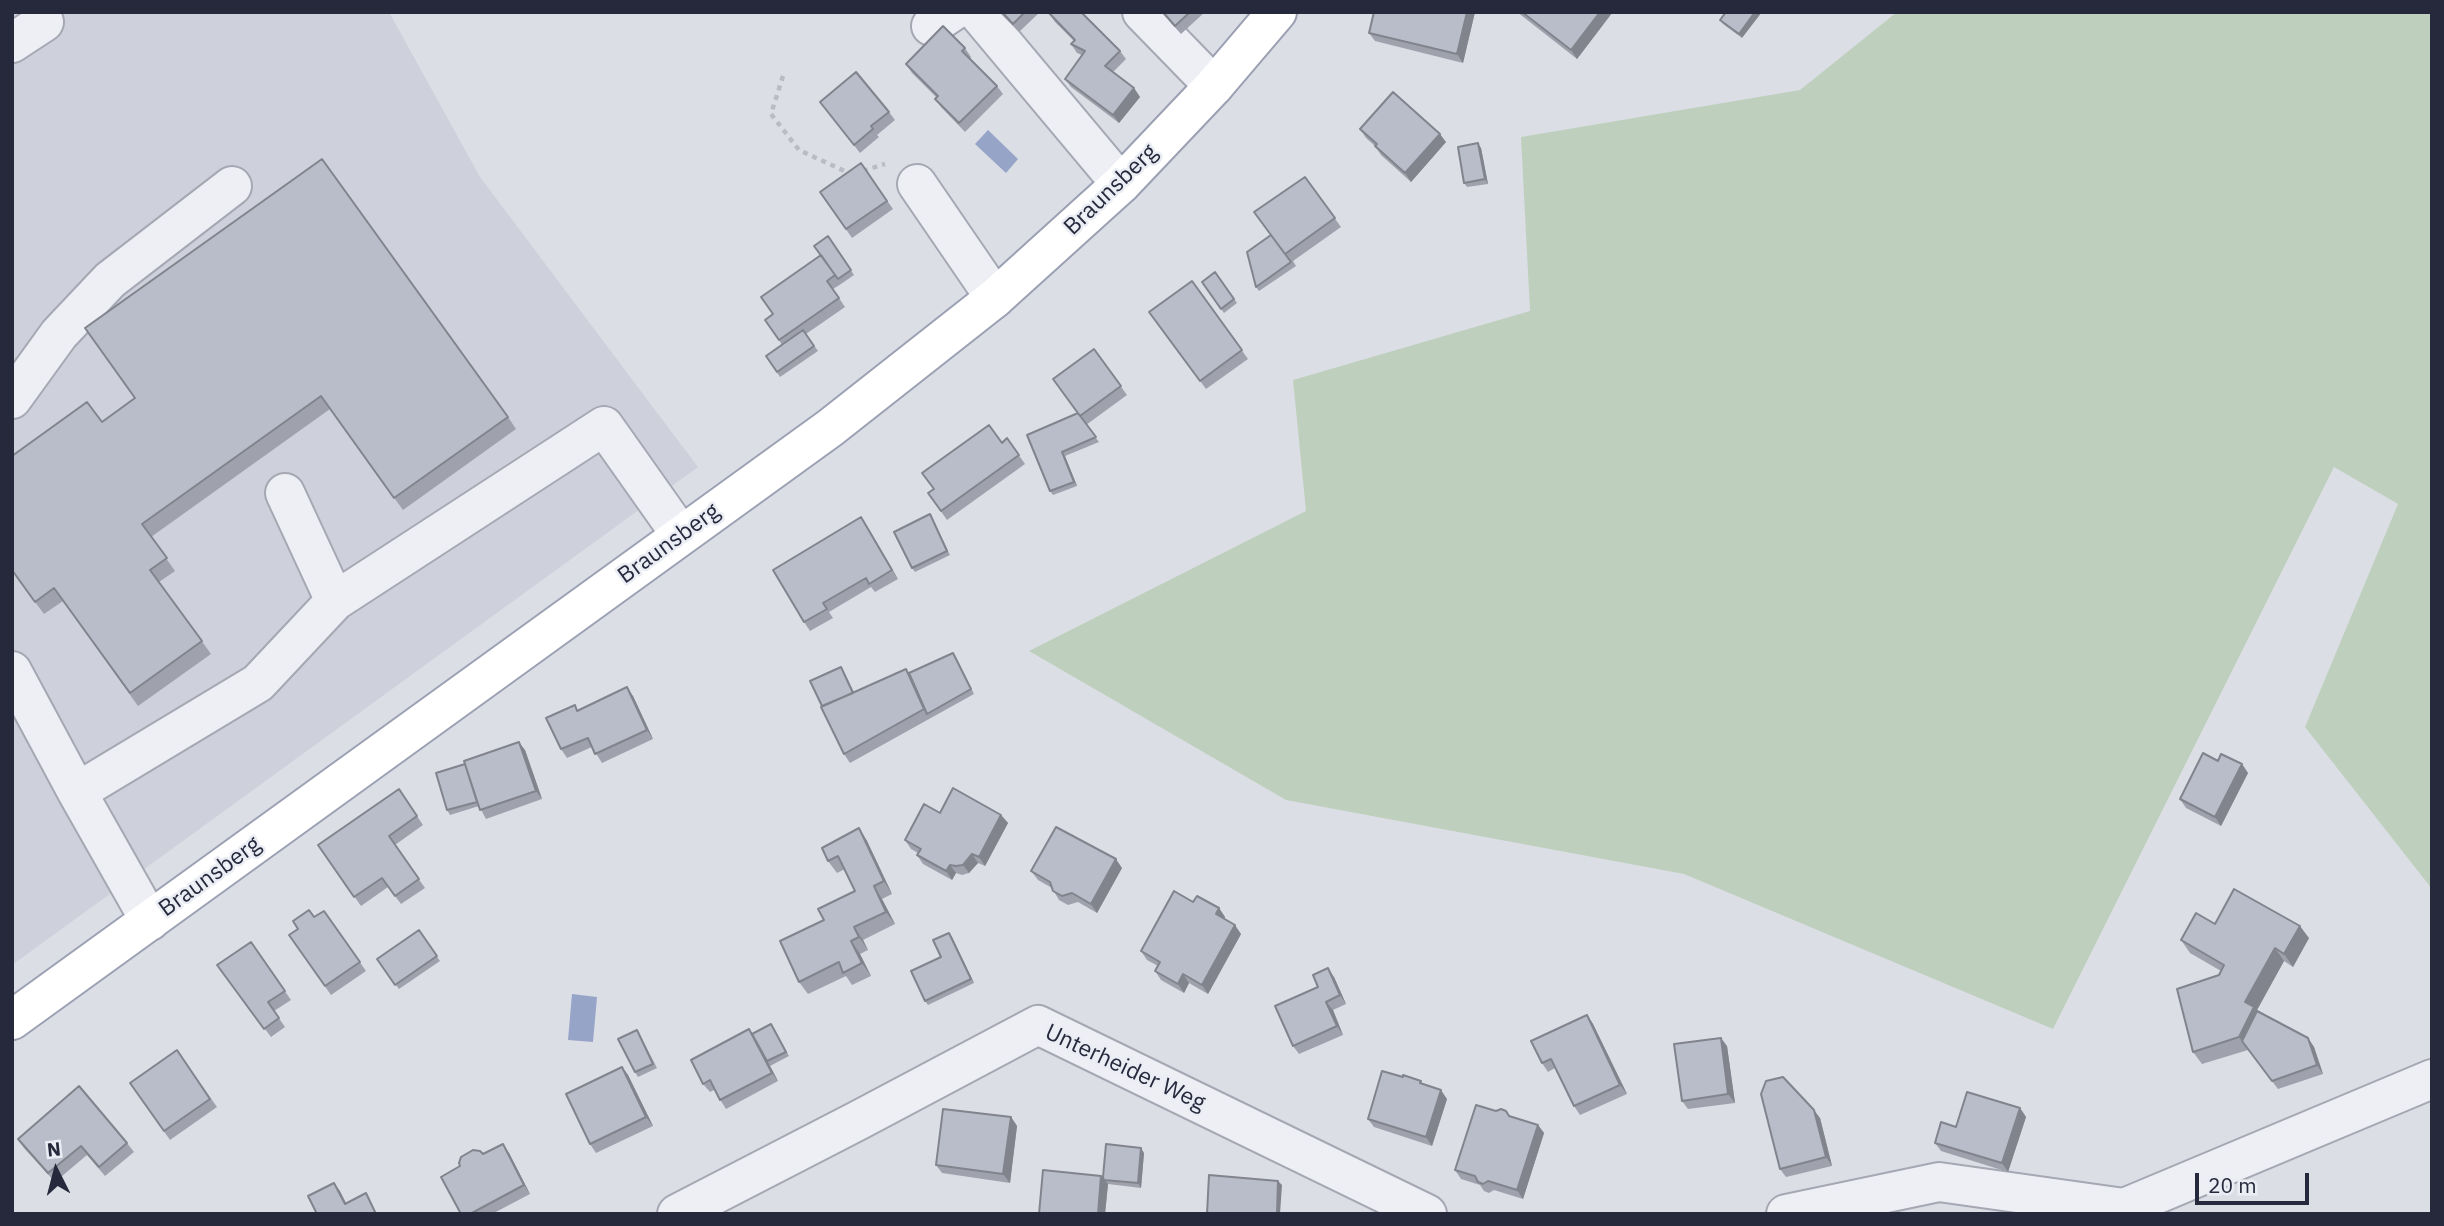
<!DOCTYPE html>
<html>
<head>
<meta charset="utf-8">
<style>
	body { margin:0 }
	#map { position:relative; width:2444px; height:1226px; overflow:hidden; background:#dcdee6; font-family:"IBM Plex Sans",sans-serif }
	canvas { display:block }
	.frame { position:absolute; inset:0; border:14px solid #26293c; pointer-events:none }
	.north { position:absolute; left:21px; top:1135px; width:70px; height:70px; -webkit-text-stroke:5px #ebedf4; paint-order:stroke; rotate:354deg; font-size:19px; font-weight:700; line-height:28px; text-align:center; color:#26293c }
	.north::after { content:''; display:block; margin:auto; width:24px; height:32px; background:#26293c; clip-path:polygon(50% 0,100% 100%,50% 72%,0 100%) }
	.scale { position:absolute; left:2195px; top:1173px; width:114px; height:32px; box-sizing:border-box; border:4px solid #26293c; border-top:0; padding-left:9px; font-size:21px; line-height:24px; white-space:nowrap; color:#26293c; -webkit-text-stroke:5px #ebedf4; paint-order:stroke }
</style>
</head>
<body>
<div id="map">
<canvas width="2444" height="1226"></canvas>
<div class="frame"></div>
<div class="north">N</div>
<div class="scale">20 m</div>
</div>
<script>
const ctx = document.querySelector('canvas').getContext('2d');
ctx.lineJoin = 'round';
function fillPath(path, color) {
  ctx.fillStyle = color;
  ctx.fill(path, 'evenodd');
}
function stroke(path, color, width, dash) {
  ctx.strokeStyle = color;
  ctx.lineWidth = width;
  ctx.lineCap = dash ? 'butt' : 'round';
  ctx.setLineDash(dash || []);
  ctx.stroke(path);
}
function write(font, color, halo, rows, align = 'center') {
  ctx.font = font + ' "IBM Plex Sans",sans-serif';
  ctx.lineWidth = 5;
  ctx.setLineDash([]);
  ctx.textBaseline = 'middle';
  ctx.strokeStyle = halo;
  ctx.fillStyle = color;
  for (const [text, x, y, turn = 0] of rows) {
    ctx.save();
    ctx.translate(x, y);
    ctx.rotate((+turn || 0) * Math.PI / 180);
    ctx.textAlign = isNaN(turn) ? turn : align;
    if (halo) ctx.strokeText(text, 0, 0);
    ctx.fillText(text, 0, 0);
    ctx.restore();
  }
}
fillPath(new Path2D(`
	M12 12H389L480 177 698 467 12 965Z`), '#ced0db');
fillPath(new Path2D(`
	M1897 12H2432V889L2305 727 2398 504 2334 467 2053 1029 1684 874 1286 800 1029 651 1306 511 1293 380 1530 311 1521 137 1800 90Z`), '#bed0bd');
fillPath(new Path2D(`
	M988 130 1018 159 1006 173 975 144Z
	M572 994 597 997 593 1042 568 1040Z`), '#96a4c7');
const minor = new Path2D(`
	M977 12 1121 184
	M1142 12 1214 86
	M931 26 952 12
	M12 43 44 22
	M917 184 995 298
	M12 399 59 334 110 280 232 186
	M335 601 604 426 681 535
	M12 671 77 792 150 921
	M77 792 258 683 335 601 285 493
	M677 1214 859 1120 1038 1025 1427 1214
	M1786 1214 1939 1182 2124 1208 2432 1079`);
const major = new Path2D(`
	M12 1020 830 428 995 298 1121 184 1214 86 1277 12`);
stroke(minor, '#a5a8b3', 42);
stroke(major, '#9ba0b2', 42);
stroke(new Path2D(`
	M783 76 771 114 799 150 851 174
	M863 171 885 164`), '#babcc5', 4.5, [5, 5]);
stroke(minor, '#eeeff5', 38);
stroke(major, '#fff', 38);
fillPath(new Path2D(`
	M999 12H1040L1019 32Z
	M1161 12H1205L1181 34Z
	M1374 12H1475L1463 63 1375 41 1369 33Z
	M1517 12H1611L1612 13 1577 59Z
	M1726 12 1742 38 1723 24 1720 20Z
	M1049 13 1120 51 1126 59 1113 72 1134 88 1140 97 1119 123 1071 87 1065 79 1082 55 1077 53 1071 44 1074 41 1055 22Z
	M965 48 971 57 970 59 997 86 1003 94 965 132 941 107 935 99 936 97 912 73 906 64Z
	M820 102 889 112 895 120 877 135 879 137 860 153Z
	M1360 129 1446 142 1411 182 1381 155 1375 146 1366 138Z
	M1481 148 1488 184 1467 187 1464 183Z
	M861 163 893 209 852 238 820 192Z
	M1305 177 1341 227 1293 261 1296 266 1259 291 1256 287 1271 235Z
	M828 236 854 275 841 284 840 282 841 284 833 289 845 307 806 334 818 351 780 377 766 356 782 345 779 340 773 314 821 255Z
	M1215 272 1237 303 1224 313 1202 282Z
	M1192 281 1248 359 1206 389 1149 312Z
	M85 328 508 417 516 429 403 510 330 409 151 537 175 571 159 582 211 654 138 706 63 601 44 614 12 571 102 422 135 398Z
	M1094 349 1127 395 1086 425 1099 442 1065 456 1077 486 1053 495 1050 491 1027 435 1078 413Z
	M1007 438 1025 464 947 520 928 493Z
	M861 517 898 579 875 592 871 587 829 612 833 618 810 631 804 622Z
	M933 519 950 555 915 572 912 568Z
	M956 657 974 694 850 763 844 754V672L854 692 906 669 909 673Z
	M633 696 653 739 602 763 592 747 567 758 561 749 578 710Z
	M525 750 542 799 486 819 479 806 450 815 447 810Z
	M2242 764 2248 773 2221 826 2186 808 2180 799Z
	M399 789 423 825 395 845 425 888 401 904 388 887 361 906 318 845Z
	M940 813 1001 815 1008 823 985 866 978 863 969 873 962 875 956 873 952 880 923 864 917 855 918 853 911 849 905 840Z
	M859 828 867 841 892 894 882 899 895 924 863 940 868 950 860 954 871 976 852 985 846 976 808 994 799 982 824 920 855 891 845 869 837 873 828 861Z
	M1122 868 1097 913 1078 902 1068 905 1059 900 1052 888 1038 880 1031 871Z
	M1193 902 1219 908 1225 917 1224 919 1241 934 1208 994 1189 983 1184 993 1161 980 1155 971 1158 966 1147 960 1141 951Z
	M324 911 366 971 331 995 289 935Z
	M419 930 440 961 399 989 377 959Z
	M949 933 974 983 928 1005 925 1001Z
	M2309 938 2293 967 2284 961 2257 1010 2308 1038 2314 1047 2323 1074 2278 1089 2248 1050 2202 1064 2193 1052 2221 971 2190 953 2181 940Z
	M251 942 291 1000 274 1011 285 1027 271 1037 217 965Z
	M1334 977 1346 1004 1333 1010 1343 1035 1299 1054 1293 1046 1318 987Z
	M1587 1015 1593 1024 1627 1094 1580 1115 1574 1106 1555 1068 1548 1072 1542 1063Z
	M774 1028 789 1056 770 1066 769 1064 778 1081 726 1109 714 1090 710 1092 703 1084 749 1029 752 1034Z
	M640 1035 657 1068 638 1077 635 1072Z
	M1727 1046 1735 1103 1688 1109 1682 1101Z
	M177 1050 217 1107 170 1140 130 1083Z
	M622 1067 628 1075 653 1126 596 1153 590 1144Z
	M1424 1084 1447 1099 1432 1146 1374 1127 1368 1119Z
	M2020 1108 2026 1117 2008 1172 1941 1151 1935 1143 1956 1127Z
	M1496 1111H1506L1510 1116 1538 1125 1544 1133 1523 1199 1494 1190 1489 1193 1484 1191 1480 1185 1461 1179 1455 1170Z
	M1011 1117 1017 1126 1010 1183 942 1173 936 1165Z
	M1820 1118 1832 1166 1786 1177 1780 1169Z
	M18 1139 127 1143 134 1152 105 1176 87 1155 55 1182 24 1148Z
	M509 1153 530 1194 492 1214H461L483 1154Z
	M1144 1153 1141 1188 1108 1184 1105 1214H1039L1101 1176 1103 1177Z`), '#9fa2ad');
fillPath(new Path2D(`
	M1467 12H1475L1463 63 1457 54Z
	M1600 12H1611L1612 13 1577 59 1571 50Z
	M1755 12H1762L1742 38 1739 34Z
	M1134 88 1140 97 1119 123 1113 115Z
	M1440 134 1446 142 1411 182 1405 173Z
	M1478 143 1481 148 1488 184 1485 179Z
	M1062 452 1065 456 1077 486 1074 482Z
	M861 517 867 526 898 579 892 570Z
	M627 687 633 696 653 739 647 730Z
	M519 742 525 750 542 799 536 791Z
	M2242 764 2248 773 2221 826 2215 817Z
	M1001 815 1008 823 985 866 979 857Z
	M859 828 867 841 892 894 884 881Z
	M972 854 978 863 969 873 963 865Z
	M1116 859 1122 868 1097 913 1091 904Z
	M950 865 956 873 952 880 946 871Z
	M874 886 882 899 895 924 886 912Z
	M1219 908 1225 917 1222 923 1216 914Z
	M1235 925 1241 934 1208 994 1202 985Z
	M2300 926 2309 938 2293 967 2284 954Z
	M854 927 863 940 868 950 859 937Z
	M949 933 952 937 974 983 971 979Z
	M851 941 860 954 871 976 862 963Z
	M2275 948 2284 961 2257 1010 2263 1020 2248 1050 2239 1037 2245 1002Z
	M1328 968 1334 977 1346 1004 1340 995Z
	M1183 974 1189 983 1184 993 1178 984Z
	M1326 1002 1333 1010 1343 1035 1337 1026Z
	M1587 1015 1593 1024 1627 1094 1620 1085Z
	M749 1029 755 1038 778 1081 772 1073Z
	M1721 1038 1727 1046 1735 1103 1728 1094Z
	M2308 1038 2314 1047 2323 1074 2317 1065Z
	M622 1067 628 1075 653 1126 646 1117Z
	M1441 1090 1447 1099 1432 1146 1426 1137Z
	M2020 1108 2026 1117 2008 1172 2002 1163Z
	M1814 1110 1820 1118 1832 1166 1826 1157Z
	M1011 1117 1017 1126 1010 1183 1003 1174Z
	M1538 1125 1544 1133 1523 1199 1517 1190Z
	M503 1144 509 1153 530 1194 524 1185Z
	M1141 1148 1144 1153 1141 1188 1138 1183Z
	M1101 1176 1108 1184 1105 1214H1098Z
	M1278 1181 1282 1185 1280 1214H1277Z
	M334 1183 340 1191 351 1213 345 1204Z`), '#82848d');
const building = new Path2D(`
	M1002 12H1025L1013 24Z
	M1049 12H1081L1120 51 1105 66 1134 88 1113 115 1065 79 1085 51 1071 44 1075 40 1049 13Z
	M1163 12H1190L1175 26Z
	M1374 12H1467L1457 54 1369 33Z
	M1522 12H1600L1571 50Z
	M1726 12H1755L1739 34 1720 20Z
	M943 26 965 48 962 51 997 86 959 123 935 99 938 96 906 64Z
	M856 72 889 112 871 126 873 129 854 145 820 102Z
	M1393 92 1440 134 1405 173 1375 146 1377 144 1360 129Z
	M1478 143 1485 179 1464 183 1458 147Z
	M322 159 508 417 394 498 321 396 142 524 167 558 150 570 202 641 130 693 54 588 35 602 12 570V456L87 402 102 422 135 398 85 328Z
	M861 163 887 201 846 229 820 192Z
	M1305 177 1335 218 1285 254 1254 212Z
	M1271 235 1291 262 1256 287 1247 252Z
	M828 236 851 270 838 279 814 246Z
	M821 255 835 275 827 281 839 298 779 340 765 320 773 314 761 297Z
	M1215 272 1234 299 1221 309 1202 282Z
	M1192 281 1242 350 1200 381 1149 312Z
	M803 330 814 346 777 372 766 356Z
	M1094 349 1121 386 1080 416 1053 379Z
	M1078 413 1096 437 1062 452 1074 482 1050 491 1027 435Z
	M989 425 1002 443 1007 438 1019 455 941 511 928 493 934 489 922 473Z
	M930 514 947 551 912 568 894 532Z
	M861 517 892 570 869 584 866 578 823 603 827 609 804 622 773 570Z
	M953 653 971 689 927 714 909 673Z
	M841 667 853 693 822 706 810 681Z
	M906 669 924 709 844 754 821 707Z
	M627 687 647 730 595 754 588 738 561 749 546 718 575 705 577 711Z
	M519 742 536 791 480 810 464 761Z
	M2203 753 2218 761 2221 754 2242 764 2215 817 2180 799Z
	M465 764 477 802 447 810 436 773Z
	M953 788 1001 815 979 857 972 854 963 865 956 866 950 865 946 871 917 855 921 849 905 840 924 804 940 813Z
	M399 789 417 816 389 836 419 879 395 896 382 878 354 897 318 845Z
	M1056 827 1116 859 1091 904 1072 893 1062 896 1053 891 1050 882 1031 871Z
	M859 828 884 881 874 886 886 912 854 927 859 937 851 941 862 963 843 973 839 962 799 982 780 941 824 920 818 909 855 891 838 856 828 861 822 848Z
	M2234 889 2300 926 2284 954 2275 948 2245 1002 2254 1007 2239 1037 2193 1052 2177 989 2219 975 2224 965 2181 940 2196 913 2215 924Z
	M1174 891 1193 902 1197 896 1219 908 1216 914 1235 925 1202 985 1183 974 1178 984 1155 971 1160 962 1141 951Z
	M309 910 314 917 324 911 360 962 325 986 289 935 298 929 293 921Z
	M419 930 437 956 395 985 377 959Z
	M949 933 971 979 925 1001 911 971 941 957 933 940Z
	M251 942 285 991 268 1002 279 1018 264 1029 217 965Z
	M1328 968 1340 995 1326 1002 1337 1026 1293 1046 1275 1006 1318 987 1313 975Z
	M2257 1011 2308 1038 2317 1065 2272 1081 2242 1041Z
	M1587 1015 1620 1085 1574 1106 1551 1059 1542 1063 1531 1041Z
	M771 1024 786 1052 767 1061 752 1034Z
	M749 1029 772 1073 720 1100 710 1080 703 1084 691 1060Z
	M637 1030 653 1064 635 1072 618 1039Z
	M1721 1038 1728 1094 1682 1101 1674 1044Z
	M177 1050 210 1099 164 1131 130 1083Z
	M622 1067 646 1117 590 1144 566 1094Z
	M1382 1071 1403 1077V1075L1421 1081 1420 1083 1441 1090 1426 1137 1368 1119Z
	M1783 1077 1814 1110 1826 1157 1780 1169 1761 1094 1766 1081Z
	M79 1086 127 1143 99 1167 81 1146 48 1173 18 1139Z
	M1967 1092 2020 1108 2002 1163 1935 1143 1941 1122 1956 1127Z
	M1476 1105 1496 1111 1501 1109 1506 1111 1509 1116 1538 1125 1517 1190 1488 1181 1483 1184 1478 1182 1475 1176 1455 1170Z
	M943 1109 1011 1117 1003 1174 936 1165Z
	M503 1144 524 1185 470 1214H461L441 1177 460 1166 459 1163 461 1157 473 1150 480 1151 483 1154Z
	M1106 1144 1141 1148 1138 1183 1104 1180 1103 1177Z
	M1043 1170 1101 1176 1098 1214H1039Z
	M1209 1175 1278 1181 1277 1214H1207Z
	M334 1183 345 1204 366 1193 376 1214H317L308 1196Z`);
fillPath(building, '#b9bcc9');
stroke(building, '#82848d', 2);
write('23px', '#26293c', '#ebedf4', [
	["Braunsberg",1111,190,-44],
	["Braunsberg",669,544,-36],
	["Braunsberg",210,877,-36],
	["Unterheider Weg",1125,1068,25]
]);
</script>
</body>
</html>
